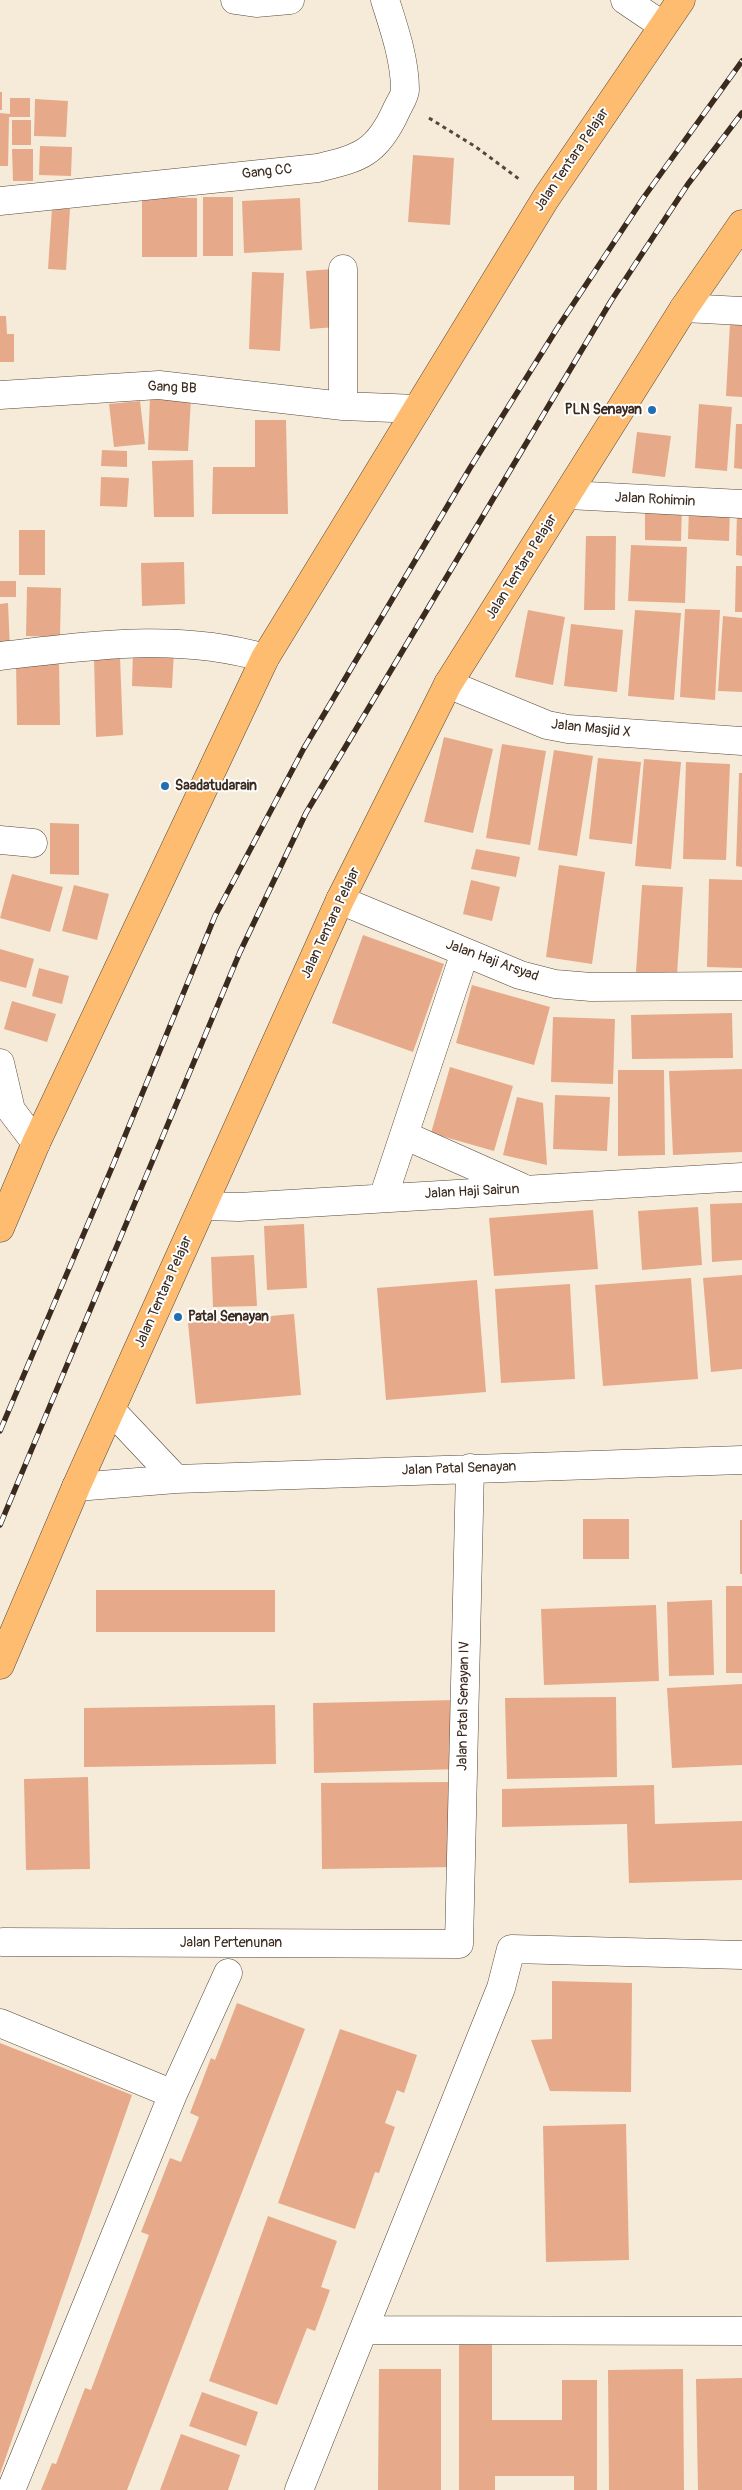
<!DOCTYPE html>
<html>
<head>
<meta charset="utf-8">
<style>
	body { margin:0 }
	canvas { display:block; background:#f5ebd8 }
</style>
</head>
<body>
<canvas width="742" height="2490"></canvas>
<script>
const ctx = document.querySelector('canvas').getContext('2d');
ctx.lineJoin = 'round';
function fillPath(path, color) {
  ctx.fillStyle = color;
  ctx.fill(path, 'evenodd');
}
function stroke(path, color, width, dash) {
  ctx.strokeStyle = color;
  ctx.lineWidth = width;
  ctx.lineCap = dash ? 'butt' : 'round';
  ctx.setLineDash(dash || []);
  ctx.stroke(path);
}
function write(font, color, halo, rows, align = 'center') {
  ctx.font = font + ' Pangolin,sans-serif';
  ctx.lineWidth = 4;
  ctx.setLineDash([]);
  ctx.textBaseline = 'middle';
  ctx.strokeStyle = halo;
  ctx.fillStyle = color;
  for (const [text, x, y, turn = 0] of rows) {
    ctx.save();
    ctx.translate(x, y);
    ctx.rotate((+turn || 0) * Math.PI / 180);
    ctx.textAlign = isNaN(turn) ? turn : align;
    if (halo) ctx.strokeText(text, 0, 0);
    ctx.fillText(text, 0, 0);
    ctx.restore();
  }
}
fillPath(new Path2D(`
	M0 92H2V110H0Z
	M10 98H30V117H9L8 166H0V113L10 114Z
	M35 99 68 101 66 137 34 136Z
	M12 120H31V145H12Z
	M40 146 72 147 71 176 39 175Z
	M12 149H33V181H13Z
	M413 155 454 158 450 225 408 222Z
	M142 197 197 198V257H142Z
	M203 197H233V256H203Z
	M300 198 302 250 244 253 242 201Z
	M52 208 70 209 66 270 48 269Z
	M333 269 336 327 310 329 306 271Z
	M252 272 284 273 280 351 249 349Z
	M0 316H6L7 334H14V362H0Z
	M730 323 742 324V397L726 396Z
	M150 396 191 398 188 451 148 450Z
	M140 401 145 444 114 447 109 404Z
	M699 404 732 407 727 471 695 468Z
	M255 420H286L288 514H212L213 467H255Z
	M736 424H742V469L734 468Z
	M637 432 671 436 665 477 632 473Z
	M102 450 127 451V467L101 466Z
	M193 460 194 517H154L152 461Z
	M101 477 129 478 127 507 100 506Z
	M645 505H682L681 541 645 540Z
	M689 507 730 508 729 541 688 539Z
	M737 510H742V556L736 555Z
	M19 530H45V575H19Z
	M586 536H616L615 610H584Z
	M631 545 687 547 685 603 628 601Z
	M184 562 185 604 142 606 141 563Z
	M736 566H742V612H735Z
	M0 581H16V597H0Z
	M27 587 61 588 60 637 26 636Z
	M8 603 10 649H0V604Z
	M685 609 720 610 715 700 680 697Z
	M528 610 565 617 553 685 515 677Z
	M635 610 681 613 674 700 628 696Z
	M723 616 742 618V692L718 691Z
	M571 624 623 630 617 692 564 686Z
	M133 649 174 651 172 688 132 686Z
	M120 657 123 735 96 737 94 658Z
	M59 660 60 725H17L16 661Z
	M444 737 493 749 473 833 424 822Z
	M502 744 546 751 530 845 486 838Z
	M554 750 593 756 577 856 538 850Z
	M598 758 641 762 632 844 589 839Z
	M644 759 681 762 671 869 635 866Z
	M686 762 730 764 726 860 683 859Z
	M739 773H742V867L736 866Z
	M50 823 79 824V875L50 874Z
	M476 849 520 857 516 877 471 869Z
	M559 865 605 872 592 964 546 957Z
	M12 874 63 887 50 932 0 918Z
	M709 879 742 880V968L707 967Z
	M471 880 500 887 492 921 463 914Z
	M74 885 109 894 97 940 62 931Z
	M642 885 683 887 677 974 636 972Z
	M363 935 444 964 413 1052 332 1023Z
	M0 949 34 959 26 988 0 981Z
	M39 968 69 976 62 1004 32 996Z
	M472 985 550 1007 534 1065 456 1043Z
	M12 1001 56 1014 47 1042 4 1029Z
	M732 1013 733 1058 632 1059 631 1015Z
	M553 1017 615 1019 613 1084 551 1082Z
	M450 1067 513 1086 494 1151 431 1133Z
	M742 1069V1152L673 1155 669 1071Z
	M618 1070H664L665 1155 618 1156Z
	M555 1095 610 1097 607 1151 553 1149Z
	M517 1097 543 1103 547 1165 503 1155Z
	M742 1203V1260L712 1262 710 1204Z
	M698 1207 702 1265 642 1270 638 1211Z
	M593 1210 598 1269 494 1276 489 1218Z
	M304 1224 307 1288 267 1290 264 1226Z
	M254 1255 257 1306 213 1307 211 1257Z
	M742 1275V1369L711 1372 703 1278Z
	M691 1278 698 1379 603 1386 595 1285Z
	M477 1280 486 1392 386 1400 377 1288Z
	M570 1284 575 1379 501 1383 495 1289Z
	M294 1314 301 1395 196 1404 188 1323Z
	M583 1519H629V1559H583Z
	M740 1520H742V1574H740Z
	M726 1586H742V1673H726Z
	M96 1590H275V1632H96Z
	M712 1600 714 1675 669 1676 667 1602Z
	M656 1605 659 1681 544 1685 541 1609Z
	M742 1684V1765L672 1768 667 1688Z
	M616 1697 617 1777 507 1779 505 1698Z
	M458 1700 459 1769 314 1773 313 1703Z
	M275 1705 276 1764 84 1767V1708Z
	M88 1777 90 1869 26 1870 24 1779Z
	M455 1782 456 1867 322 1869 321 1783Z
	M654 1785 655 1824 742 1821V1880L629 1883 627 1824 502 1827V1789Z
	M552 1981 632 1983 631 2092 550 2091 531 2040 552 2039Z
	M237 2003 305 2029 127 2490H41L52 2463 56 2464 85 2388 91 2390 149 2235 141 2232 170 2158 181 2162 199 2117 190 2113 211 2058 215 2060Z
	M340 2029 417 2055 404 2093 397 2090 385 2123 395 2127 379 2173 375 2172 355 2229 278 2203Z
	M0 2043 132 2095 0 2474Z
	M626 2124 629 2260 546 2262 543 2126Z
	M268 2216 337 2241 321 2287 330 2290 315 2331 307 2328 277 2405 209 2381Z
	M459 2342H492V2420H562V2380H597V2490H574V2476H495V2490H459Z
	M379 2369H441V2490H378Z
	M683 2369 684 2490H609L608 2370Z
	M742 2378V2490H698L696 2379Z
	M202 2392 258 2412 246 2446 189 2426Z
	M181 2434 240 2455 228 2490H160Z`), '#e6aa8a');
const minor = new Path2D(`
	M235 0 256 3 290 0
	M625 0 662 25
	M0 201 318 168C360 158 377 153 396 111 399 104 405 96 405 90 405 60 394 28 385 0
	M343 269V406
	M684 308 742 311
	M0 395 159 385 343 406 417 409
	M568 495 742 504
	M0 656C90 646 176 632 265 658
	M448 684 547 725 568 729 742 741
	M0 840 33 843
	M340 900 520 975 555 984 591 987 742 986
	M0 1063 11 1110 36 1143
	M404 1135 521 1187
	M383 1198 465 952
	M203 1206 239 1207 742 1177
	M111 1410 176 1479
	M76 1487 176 1479 742 1460
	M3 1942 459 1944 470 1468
	M0 2023 173 2094
	M364 2330 742 2331
	M11 2490 173 2094 228 1973
	M299 2490 501 1988 511 1949 742 1955`);
const highway = new Path2D(`
	M0 1228 36 1143 265 658 546 198 681 0
	M0 1665 76 1487 340 900 448 684 684 308 742 224`);
stroke(minor, '#57473a', 29);
stroke(highway, '#57473a', 29);
stroke(new Path2D(`
	M429 118 476 147 519 179`), '#57473a', 3, [4, 4]);
stroke(minor, '#fff', 28);
stroke(highway, '#febc70', 28);
const rail = new Path2D(`
	M0 1431 113 1165 215 916 304 748 470 468 558 327 644 197 742 61
	M0 1525 240 952 306 813 611 301 688 184 742 113`);
stroke(rail, '#3b2a1e', 5.5);
stroke(rail, '#fff', 4, [11]);
for (const [x, y, r, color] of [
	[652,410,5,"#1f6fb2"],
	[165,786,5,"#1f6fb2"],
	[178,1317,5,"#1f6fb2"]
]) {
  const dot = new Path2D();
  dot.arc(x, y, r, 0, 2 * Math.PI);
  ctx.fillStyle = color;
  ctx.fill(dot);
  stroke(dot, '#fff', 2);
}
write('14px', '#3b2a1e', '#fff', [
	["Jalan Tentara Pelajar",572,160,-56],
	["Gang CC",267,172,-6],
	["Gang BB",172,388,3],
	["Jalan Rohimin",655,500,3],
	["Jalan Tentara Pelajar",522,567,-58],
	["Jalan Masjid X",591,729,6],
	["Jalan Tentara Pelajar",331,923,-65],
	["Jalan Haji Arsyad",492,961,20],
	["Jalan Haji Sairun",472,1192,-3],
	["Jalan Tentara Pelajar",164,1292,-66],
	["Jalan Patal Senayan",459,1469,-2],
	["Jalan Patal Senayan IV",464,1706,-89],
	["Jalan Pertenunan",231,1943]
]);
write('bold 14px', '#3b2a1e', '#fff', [
	["PLN Senayan",642,410,"right"],
	["Saadatudarain",175,786],
	["Patal Senayan",188,1317]
], 'left');
</script>
</body>
</html>
